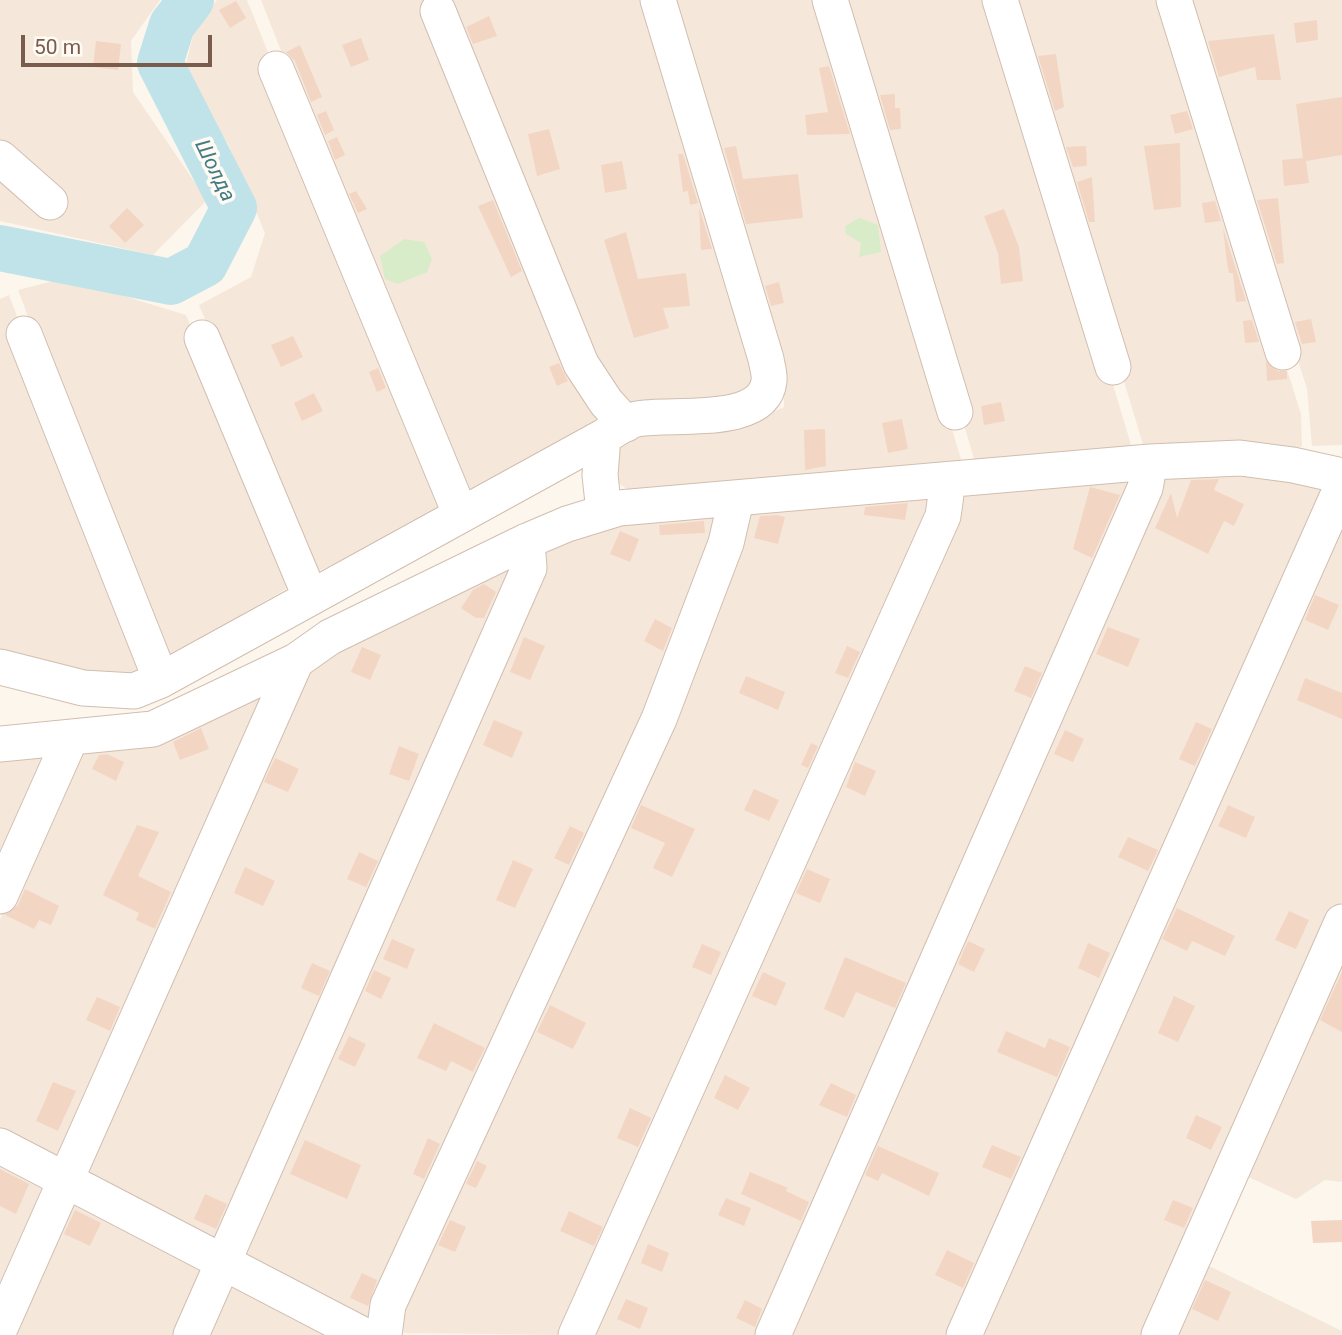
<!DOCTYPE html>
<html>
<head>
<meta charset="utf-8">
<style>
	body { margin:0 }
	#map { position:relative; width:1342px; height:1335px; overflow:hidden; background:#fdf6ec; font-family:Roboto,sans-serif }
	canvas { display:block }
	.scale { position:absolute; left:21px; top:35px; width:191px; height:32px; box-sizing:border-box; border:4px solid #7a5c4d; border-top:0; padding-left:9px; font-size:21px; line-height:24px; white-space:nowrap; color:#7a5c4d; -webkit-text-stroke:5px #fffaf3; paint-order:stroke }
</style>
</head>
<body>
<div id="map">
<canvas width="1342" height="1335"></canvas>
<div class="scale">50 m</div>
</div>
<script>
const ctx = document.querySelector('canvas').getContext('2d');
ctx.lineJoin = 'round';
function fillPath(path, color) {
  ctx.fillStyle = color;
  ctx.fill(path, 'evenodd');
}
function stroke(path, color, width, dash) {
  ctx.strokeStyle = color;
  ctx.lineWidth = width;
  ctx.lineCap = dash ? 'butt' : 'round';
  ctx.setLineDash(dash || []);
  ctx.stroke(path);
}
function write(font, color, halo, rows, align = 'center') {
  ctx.font = font + ' Roboto,sans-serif';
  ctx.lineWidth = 7;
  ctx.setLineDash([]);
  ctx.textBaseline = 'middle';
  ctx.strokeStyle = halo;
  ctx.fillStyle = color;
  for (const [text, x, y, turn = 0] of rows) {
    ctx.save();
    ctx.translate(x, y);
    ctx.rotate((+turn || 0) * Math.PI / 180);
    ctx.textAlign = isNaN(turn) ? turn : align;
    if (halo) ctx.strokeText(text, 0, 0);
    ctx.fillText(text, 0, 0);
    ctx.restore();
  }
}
fillPath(new Path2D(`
	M0 0H160L131 41 133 92 207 200 153 255 0 221Z
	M217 0H247L451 507 313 574 199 305 251 277 265 233 228 144 182 80 195 27Z
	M261 0H429L613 421 463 497 364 261Z
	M442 0H651L762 362 742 401 627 402 600 383Z
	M667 0H825L963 466 635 494 610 478 617 437 751 421 784 407V390Z
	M837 0H997L1132 448 975 462Z
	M1009 0H1171L1301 414 1302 447 1145 451Z
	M1183 0H1342V445L1312 446 1307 389Z
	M65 278 186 315 298 582 169 658 97 498 18 290Z
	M9 295 148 669 123 679 0 651V299Z
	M1166 468 1327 482 956 1335H786Z
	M1141 469 763 1335H586L964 485Z
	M930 490 926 524 569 1335 404 1333 397 1307 753 501Z
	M1342 505V901L1151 1335H975Z
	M715 507 707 582 372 1325 239 1251 550 540 572 529Z
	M510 559 522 571 219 1247 78 1173 302 667Z
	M255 693 268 703 62 1164 0 1131V919L80 740Z
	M0 751 57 755 0 880Z
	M1342 944V1182L1325 1180 1296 1199 1240 1173Z
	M0 1156 58 1183 0 1312Z
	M70 1192 210 1265 179 1335H4Z
	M1203 1263 1342 1331 1341 1335H1170Z
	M231 1277 347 1335H205Z`), '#f5e8da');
fillPath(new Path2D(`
	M859 218 878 225 881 252 859 257 861 243 846 234 845 226Z
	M404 239 424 242 432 259 427 272 398 284 385 279 380 256Z`), '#d8ecc9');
stroke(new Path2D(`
	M0 248 171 282 205 264 234 208 160 63 172 25 191 0`), '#bfe3e8', 46);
fillPath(new Path2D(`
	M236 1 246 18 230 28 219 10Z
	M489 16 497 36 473 44 466 27Z
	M1317 20 1318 40 1296 43 1294 23Z
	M1274 34 1281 80H1257L1255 67 1219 77 1208 41Z
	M361 38 369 60 351 67 342 45Z
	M96 41 121 44 118 70 93 67Z
	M300 45 322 97 311 102 295 61 286 52Z
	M1056 54 1064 107 1055 111 1038 56Z
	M829 66 850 134 807 135 805 115 828 112 819 68Z
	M895 94V108H900L901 129 890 130 880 95Z
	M1342 97V155L1306 161 1309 183 1284 186 1282 160 1303 158 1296 104Z
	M326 111 334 130 325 135 317 115Z
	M1187 111 1193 129 1175 134 1170 115Z
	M549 129 560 169 537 176 528 134Z
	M337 137 345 155 335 160 328 141Z
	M1180 143 1181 207 1154 210 1144 146Z
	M736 146 743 179 798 174 803 218 746 224 724 148Z
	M1086 146 1087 166 1073 167 1066 147Z
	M678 154H683L698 203 690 205 688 191 683 192Z
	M622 161 627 189 605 193 601 165Z
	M1092 177 1095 222H1089L1077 182Z
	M356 191 367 209 358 213 349 194Z
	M1278 198 1284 263 1277 264 1257 200Z
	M493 200 522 271 511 277 478 206Z
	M1215 201 1221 221 1205 223 1202 203Z
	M699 207 712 249 701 250Z
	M127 208 144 225 125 243 109 226Z
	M1004 209 1019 247 1023 281 1001 284 998 253 984 216Z
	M1223 228 1246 301 1236 302 1233 273H1229L1227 263Z
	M626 232 638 279 686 273 690 306 663 308 669 328 634 338 604 240Z
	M779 282 784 303 771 306 765 286Z
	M1311 319 1316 342 1302 344 1295 322Z
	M1252 320 1259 342 1245 343 1243 321Z
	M293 336 303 357 281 367 271 345Z
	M1266 361 1278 371H1287V379L1267 381Z
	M559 363 568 381 557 386 549 367Z
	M378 368 386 388 377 392 369 372Z
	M314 393 323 411 302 421 294 403Z
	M1001 402 1005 421 984 425 981 406Z
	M902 419 908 449 888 453 882 423Z
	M825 429 826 466 805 470 804 430Z
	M1219 479 1214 490 1244 504 1234 526 1224 521 1208 554 1155 528 1171 493 1177 518 1191 480Z
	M1090 487 1120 495 1092 558 1073 549Z
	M908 503 905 520 864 515 865 507Z
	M777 515 785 517 778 544 754 538 760 516Z
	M704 521 705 533 660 535 659 525Z
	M620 531 639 539 630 562 610 554Z
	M484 584 496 592 484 618H476L461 608 473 590Z
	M1315 595 1339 605 1328 630 1305 620Z
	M655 619 672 628 663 651 644 641Z
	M1108 627 1140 639 1128 667 1096 654Z
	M524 637 545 646 530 680 510 672Z
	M847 646 860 652 848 678 835 673Z
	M362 647 381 655 370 680 351 672Z
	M1025 666 1042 673 1031 698 1014 691Z
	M746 676 785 692 778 710 739 693Z
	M1305 678 1342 693V719L1297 700Z
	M494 720 523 732 512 758 483 745Z
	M1196 722 1212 729 1195 766 1179 759Z
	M201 728 209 749 180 760 173 742Z
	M1065 730 1084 739 1073 762 1054 754Z
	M811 743 818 746 808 768 801 765Z
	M399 746 419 754 409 781 389 774Z
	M107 754 124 762 116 781 92 769 99 755Z
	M275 758 299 769 288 792 264 782Z
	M855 762 876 771 865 796 846 787Z
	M754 789 779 800 769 821 744 810Z
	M641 805 695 829 672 877 653 868 665 843 631 828Z
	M1228 805 1255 817 1246 838 1218 826Z
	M137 825 159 832 138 876 171 892 155 929 136 920 139 913 103 895Z
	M570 826 584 833 569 865 554 858Z
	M1128 837 1158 850 1148 871 1118 857Z
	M359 852 378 861 366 887 347 879Z
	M513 860 533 869 515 908 496 900Z
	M245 867 275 881 263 906 234 893Z
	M807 869 830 879 820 903 796 893Z
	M25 889 59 906 51 925 39 920 34 929 5 915 18 905Z
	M1177 908 1235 936 1225 956 1192 941 1187 951 1162 939Z
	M1289 911 1309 920 1296 949 1275 940Z
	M392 939 415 949 407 969 383 959Z
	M968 941 985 949 974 972 958 964Z
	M1088 943 1110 953 1099 978 1078 968Z
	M702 944 721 952 711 975 692 967Z
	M845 957 906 983 895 1008 856 992 844 1018 824 1009Z
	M312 963 330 971 319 996 301 988Z
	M374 970 391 978 381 999 365 991Z
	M763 972 786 983 776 1006 752 996Z
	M1342 972V1032L1320 1020Z
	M1174 996 1195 1006 1178 1042 1158 1033Z
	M97 997 120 1007 110 1031 86 1020Z
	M550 1005 586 1023 573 1049 537 1032Z
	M434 1023 485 1048 473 1072 451 1061 446 1071 417 1058Z
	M1006 1031 1045 1048 1049 1038 1070 1047 1057 1077 997 1052Z
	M349 1036 366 1044 355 1067 338 1059Z
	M725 1075 750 1088 738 1110 714 1098Z
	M53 1082 76 1091 58 1131 36 1121Z
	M831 1083 856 1095 847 1117 819 1105Z
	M630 1108 651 1118 638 1147 617 1138Z
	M1196 1115 1222 1127 1211 1150 1186 1138Z
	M428 1138 440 1144 424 1179 413 1174Z
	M305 1140 361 1165 347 1199 290 1174Z
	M992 1145 1021 1157 1011 1179 982 1167Z
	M878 1146 939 1173 929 1196 882 1173 878 1181 865 1175Z
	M477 1161 487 1166 476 1188 466 1184Z
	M0 1169 29 1184 16 1214 0 1206Z
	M750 1172 788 1188 786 1191 809 1202 801 1221 741 1194Z
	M205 1194 227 1204 216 1229 194 1219Z
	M726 1198 751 1208 744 1226 718 1215Z
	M1173 1200 1193 1208 1184 1228 1164 1220Z
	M75 1210 101 1223 90 1246 64 1234Z
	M569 1211 603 1227 594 1246 560 1231Z
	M450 1220 466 1227 455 1252 438 1245Z
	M1342 1220V1242L1313 1243 1311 1221Z
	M648 1244 669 1253 662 1272 641 1263Z
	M947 1250 974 1263 963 1288 935 1275Z
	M362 1273 377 1280 368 1306 350 1298Z
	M1205 1280 1231 1292 1218 1321 1192 1309Z
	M626 1299 648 1308 640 1329 617 1319Z
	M745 1300 762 1309 755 1327 736 1318Z`), '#f3d5c3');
const minor = new Path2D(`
	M830 0 955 412
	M1000 0 1113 367
	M1174 0 1283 352
	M438 11 581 364 606 402 626 424
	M276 69 460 513
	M0 158 50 202
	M24 334 161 680
	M202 338 310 596
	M604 512 600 475 603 437C614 431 626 421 637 419 669 412 764 428 769 381 770 374 767 366 766 359L658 0
	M0 667 83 688 134 691 161 680 603 437
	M0 744 153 729 296 661 330 637 527 541 567 524 619 508 1150 462 1240 458 1293 465 1342 476
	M0 896 71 737
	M0 1146 363 1335
	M0 1328 296 661
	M191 1335 529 568 527 541
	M384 1335 388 1305 659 719 726 543 736 500
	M576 1335 943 516 948 480
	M773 1335 1145 488 1150 462
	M964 1335 1342 486
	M1159 1335 1342 922`);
stroke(minor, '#d1beb0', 37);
stroke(minor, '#fff', 35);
write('italic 21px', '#437c86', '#fffaf3', [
	["Шолда",214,171,64]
]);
</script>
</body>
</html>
